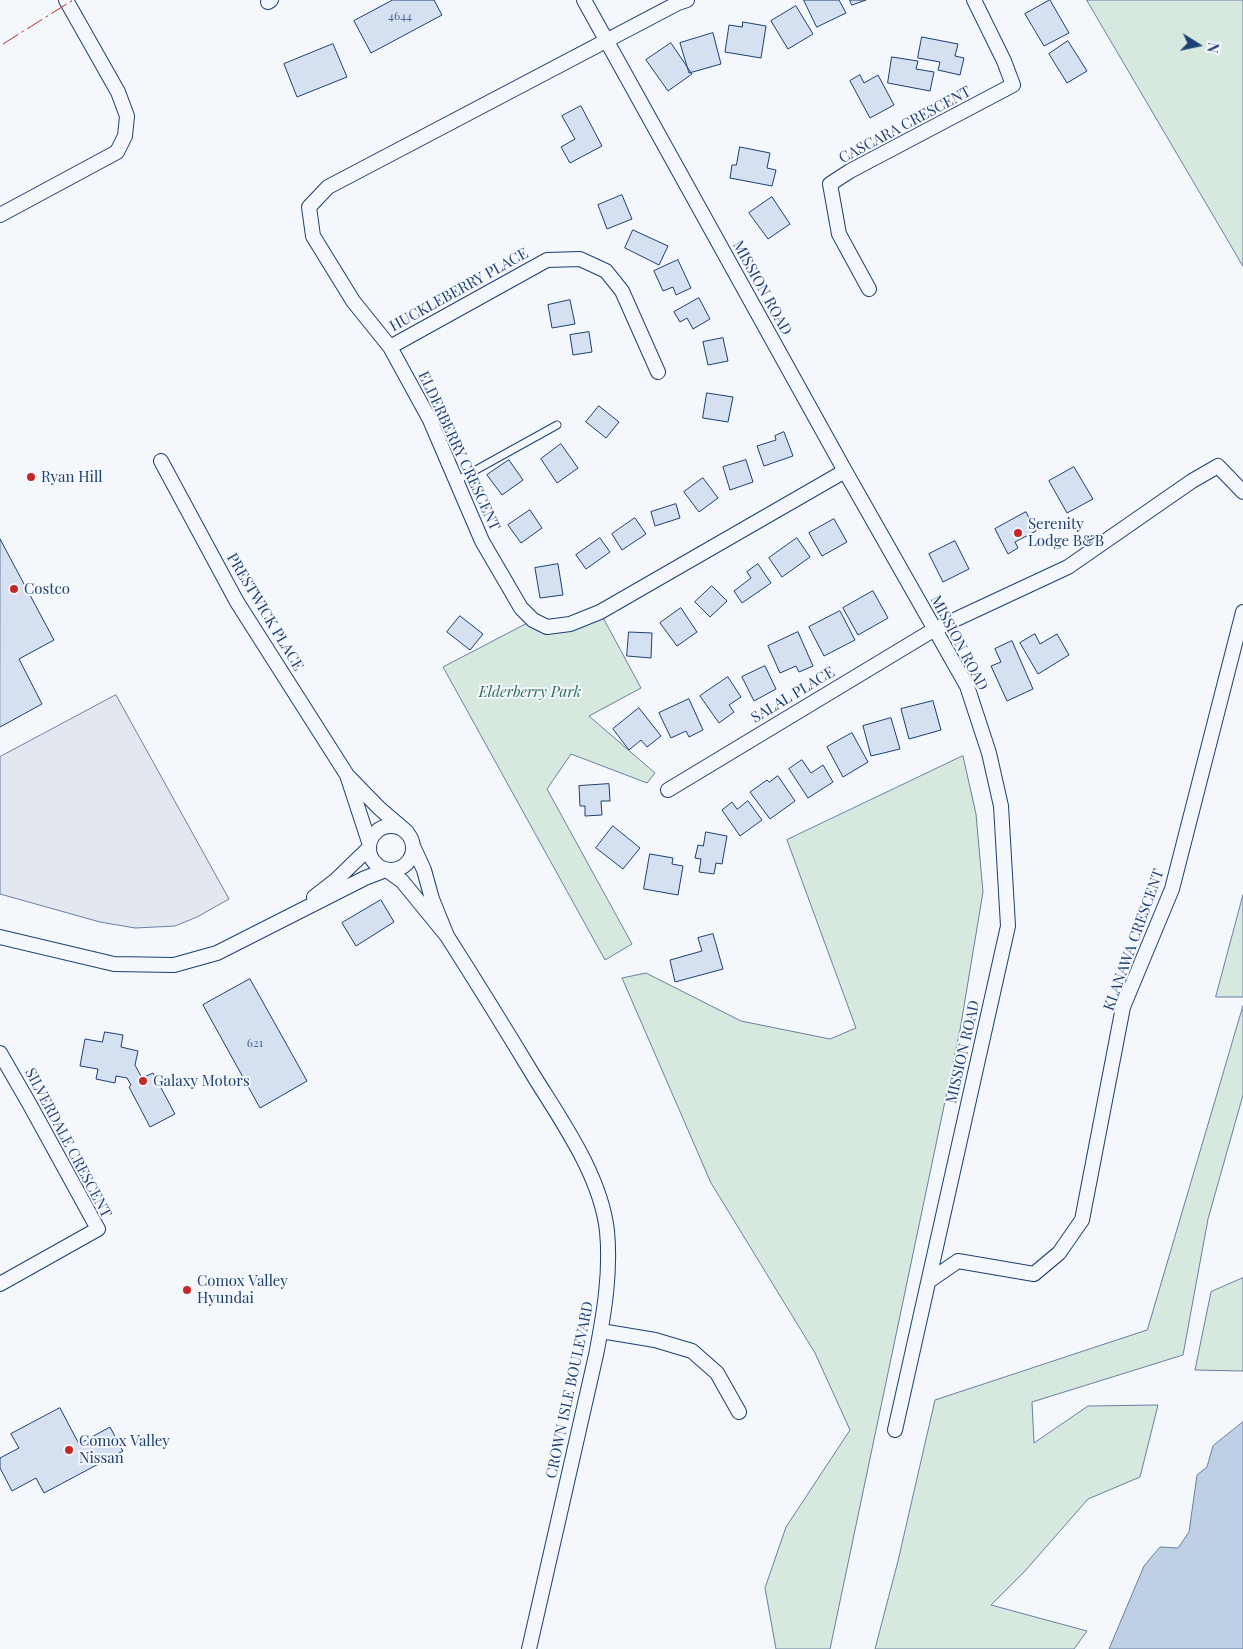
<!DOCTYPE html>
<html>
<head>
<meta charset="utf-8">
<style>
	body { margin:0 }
	#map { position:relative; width:1243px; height:1649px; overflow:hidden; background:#f4f7fb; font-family:"Playfair Display",serif }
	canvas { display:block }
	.north { position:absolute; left:1173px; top:20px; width:50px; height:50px; -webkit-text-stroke:4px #f4f7fb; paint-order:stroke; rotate:100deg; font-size:14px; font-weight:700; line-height:20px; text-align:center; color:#1d3f73 }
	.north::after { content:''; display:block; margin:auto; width:18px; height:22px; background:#1d3f73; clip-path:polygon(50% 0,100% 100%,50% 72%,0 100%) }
</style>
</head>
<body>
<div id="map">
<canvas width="1243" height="1649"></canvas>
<div class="north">N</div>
</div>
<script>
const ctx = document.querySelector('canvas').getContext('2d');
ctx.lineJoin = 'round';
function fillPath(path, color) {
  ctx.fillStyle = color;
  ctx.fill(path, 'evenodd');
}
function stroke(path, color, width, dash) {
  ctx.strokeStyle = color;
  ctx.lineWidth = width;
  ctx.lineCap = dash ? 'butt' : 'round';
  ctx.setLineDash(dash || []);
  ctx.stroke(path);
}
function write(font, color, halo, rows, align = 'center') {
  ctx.font = font + ' "Playfair Display",serif';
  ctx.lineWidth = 4;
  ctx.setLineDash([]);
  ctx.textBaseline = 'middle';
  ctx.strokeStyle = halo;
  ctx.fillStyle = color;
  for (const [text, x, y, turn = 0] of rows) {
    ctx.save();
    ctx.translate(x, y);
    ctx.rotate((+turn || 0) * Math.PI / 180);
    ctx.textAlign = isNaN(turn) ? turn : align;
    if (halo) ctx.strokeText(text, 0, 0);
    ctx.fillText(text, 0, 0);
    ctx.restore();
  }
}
const green = new Path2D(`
	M1087 0H1243V266Z
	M600 612 641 688 589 716 655 773 647 783 571 754 547 789 632 944 605 960 443 667 533 620 547 627Z
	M963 756 976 814 983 892 960 1030 830 1649H776L765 1588 786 1527 850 1430 815 1353 711 1183 622 978 646 973 741 1021 830 1039 856 1028 787 840Z
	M1243 895V997H1216Z
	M1243 1006V1095L1208 1219 1183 1355 1032 1402 1034 1443 1088 1406 1158 1405 1140 1477 1088 1499 1025 1571 991 1605 1087 1631 1074 1649H875L898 1561 935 1400 1147 1330Z
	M1243 1278V1371L1195 1370 1211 1292Z`);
fillPath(green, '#d7e8df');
stroke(green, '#687fa3', 1);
const parking = new Path2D(`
	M116 695 229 899 197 917 175 926 135 928 100 922 0 894V757Z`);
fillPath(parking, '#e3e8f0');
stroke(parking, '#687fa3', 1);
const water = new Path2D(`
	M1243 1422V1649H1109L1144 1566 1160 1547 1178 1548 1189 1532 1197 1475 1207 1467 1213 1446Z`);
fillPath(water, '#bed0e5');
stroke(water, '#687fa3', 1);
const building = new Path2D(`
	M393 0H434L442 15 371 53 354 21Z
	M804 0H839L846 13 817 27Z
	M850 0H866L852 5Z
	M1050 0 1069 33 1044 46 1025 14Z
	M796 6 813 34 788 49 771 21Z
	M743 22 766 26 761 58 725 52 729 25 742 27Z
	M713 33 721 64 689 73 680 43Z
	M922 37 958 44 955 56 964 58 960 75 938 70 940 62 918 58Z
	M1068 41 1087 71 1067 83 1049 54Z
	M671 43 692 74 668 91 646 60Z
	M333 44 347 77 297 97 284 64Z
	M892 57 918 61 916 69 934 72 930 91 888 83Z
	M860 75 864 83 878 75 894 105 870 118 850 81Z
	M581 106 602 146 570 163 561 147 575 139 562 116Z
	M740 147 770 153 767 168 776 170 772 186 730 178 732 165H736Z
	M622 195 632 219 607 229 598 205Z
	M772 197 790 224 768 239 749 213Z
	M633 230 668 246 659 265 625 248Z
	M678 260 691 288 676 295 673 287 663 291 654 271Z
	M699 298 710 319 693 329 687 318 680 322 674 312Z
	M570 300 575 324 552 328 548 305Z
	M589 332 592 352 573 355 570 335Z
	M723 338 728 361 708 365 703 342Z
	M707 393 733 397 728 422 703 418Z
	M599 406 619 422 606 438 586 422Z
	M784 432 793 456 764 466 757 446 776 440 775 436Z
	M561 444 578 468 557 483 541 459Z
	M509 460 523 480 502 495 487 475Z
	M746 460 753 482 730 490 723 467Z
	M1074 467 1093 499 1067 513 1049 481Z
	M703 478 718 498 699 512 684 492Z
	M676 504 680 518 655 526 651 512Z
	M530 510 542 528 521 543 508 525Z
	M1026 512 1036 531 1015 542 1018 548 1008 554 995 529Z
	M635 518 646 534 622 550 612 534Z
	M834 519 847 542 822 556 809 533Z
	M600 538 610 552 586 569 576 555Z
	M797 538 810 557 782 577 769 558Z
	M0 539 54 640 19 659 42 704 0 727Z
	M955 541 969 569 943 582 929 554Z
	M558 564 563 595 540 598 535 568Z
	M758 564 771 583 742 603 734 591 751 578 747 572Z
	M712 586 727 601 710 617 695 602Z
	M873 591 888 618 858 635 843 608Z
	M681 608 697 632 677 646 660 623Z
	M840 611 855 640 824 656 809 627Z
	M460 616 483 634 470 650 447 632Z
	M629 632 652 633 651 658 627 656Z
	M798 632 813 666 799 672 796 666 780 673 768 646Z
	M1035 634 1040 644 1057 634 1069 655 1038 674 1020 643Z
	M1012 641 1033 689 1007 701 991 666 1001 662 995 649Z
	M765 666 776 689 754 701 742 677Z
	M728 677 741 697 729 705 734 712 719 723 700 696Z
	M689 699 703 730 689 737 686 731 671 738 659 713Z
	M933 701 941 730 909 739 901 709Z
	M639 708 661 736 647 747 641 740 629 750 613 729Z
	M891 718 900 749 871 756 863 726Z
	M852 733 868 762 843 777 827 747Z
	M802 760 811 773 823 765 833 782 808 798 789 769Z
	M778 776 795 801 770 819 750 792 767 780 769 782Z
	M609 784 610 801H601L602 815 585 816V806H580L579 786Z
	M748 801 762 820 740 836 722 810 732 802 737 809Z
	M613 826 640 848 623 869 596 848Z
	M706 832 727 836 722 864 716 863 714 874 699 872 701 859 695 858 698 845 703 846Z
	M650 854 673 858 672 864 683 866 678 895 644 889Z
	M381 900 394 922 356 946 342 923Z
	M713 934 723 969 675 982 670 960 702 951 698 938Z
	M250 979 307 1081 260 1108 203 1005Z
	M105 1032 123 1035 121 1047 138 1051 135 1065 142 1078 153 1073 175 1114 150 1127 129 1087 131 1085 127 1078 116 1076 115 1083 96 1079 98 1069 80 1066 85 1039 102 1042Z
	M60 1408 79 1444 110 1427 123 1451 44 1493 36 1478 12 1491 0 1468V1458L19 1448 11 1434Z`);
fillPath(building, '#d5e0f0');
stroke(building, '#1d3f73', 1);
const service = new Path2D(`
	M456 481 557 425`);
const minor = new Path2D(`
	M584 0 845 471 967 686 989 753 1001 806 1008 926 895 1430
	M687 0 678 3 328 187 309 207 313 236 353 301 390 347 430 420 482 541 521 608 533 620 547 627 570 624 600 612 845 471
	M268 2 271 0
	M0 215 117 152 125 136 127 116 118 92 66 0
	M869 289 839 234 830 184 850 171 1013 85 1004 61 974 0
	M390 347 547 260 580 259 606 271 622 291 658 372
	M161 461 237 602 347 775
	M668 790 935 629 1068 567 1192 481 1218 466 1243 492
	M369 848a22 22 0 1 1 44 0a22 22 0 1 1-44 0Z
	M369 842 347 775 379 808 407 832
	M388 871 402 881 447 936 432 899 424 870 413 846
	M314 897 336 880 369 848
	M447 936C477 983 506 1030 535 1078 563 1123 601 1177 607 1231 611 1273 604 1314 596 1355L529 1649
	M0 937 114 964 174 965 217 953 365 878 386 870
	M0 1053 30 1105 98 1229 0 1284
	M929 1281 958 1261 1034 1274 1059 1253 1082 1220 1123 1007 1172 889 1243 612
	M601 1331 655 1340 692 1351 717 1373 739 1412`);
stroke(service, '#1d3f73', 9);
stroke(minor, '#1d3f73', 16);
stroke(service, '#f4f7fb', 7);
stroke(minor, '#f4f7fb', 14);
stroke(new Path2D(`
	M3 44 73 0`), '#c62828', 1, [18, 4, 2.5, 4]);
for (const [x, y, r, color] of [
	[31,477,5,"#c62828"],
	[1018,533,5,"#c62828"],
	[14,589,5,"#c62828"],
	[143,1081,5,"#c62828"],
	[187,1290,5,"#c62828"],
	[69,1450,5,"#c62828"]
]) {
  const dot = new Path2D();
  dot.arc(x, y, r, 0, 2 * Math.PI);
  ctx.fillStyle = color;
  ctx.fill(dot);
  stroke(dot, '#f4f7fb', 2);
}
write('12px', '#4b6792', null, [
	["4644",400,16],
	["621",255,1043]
]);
write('15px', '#1d3f73', '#f4f7fb', [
	["CASCARA CRESCENT",905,125,-28],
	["MISSION ROAD",762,288,61],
	["HUCKLEBERRY PLACE",459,290,-29],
	["ELDERBERRY CRESCENT",459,451,65],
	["PRESTWICK PLACE",265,612,59],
	["MISSION ROAD",959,643,62],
	["SALAL PLACE",793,695,-31],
	["KLANAWA CRESCENT",1134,940,-70],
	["MISSION ROAD",963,1052,-77],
	["SILVERDALE CRESCENT",68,1143,62],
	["CROWN ISLE BOULEVARD",570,1390,-78]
]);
write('15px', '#1d3f73', '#f4f7fb', [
	["Ryan Hill",41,477],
	["Serenity",1028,524],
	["Lodge B&B",1028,541],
	["Costco",24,589],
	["Galaxy Motors",153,1081],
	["Comox Valley",197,1281],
	["Hyundai",197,1298],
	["Comox Valley",79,1441],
	["Nissan",79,1458]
], 'left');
write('italic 15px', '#2c6c60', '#f4f7fb', [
	["Elderberry Park",530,692]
]);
</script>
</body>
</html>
